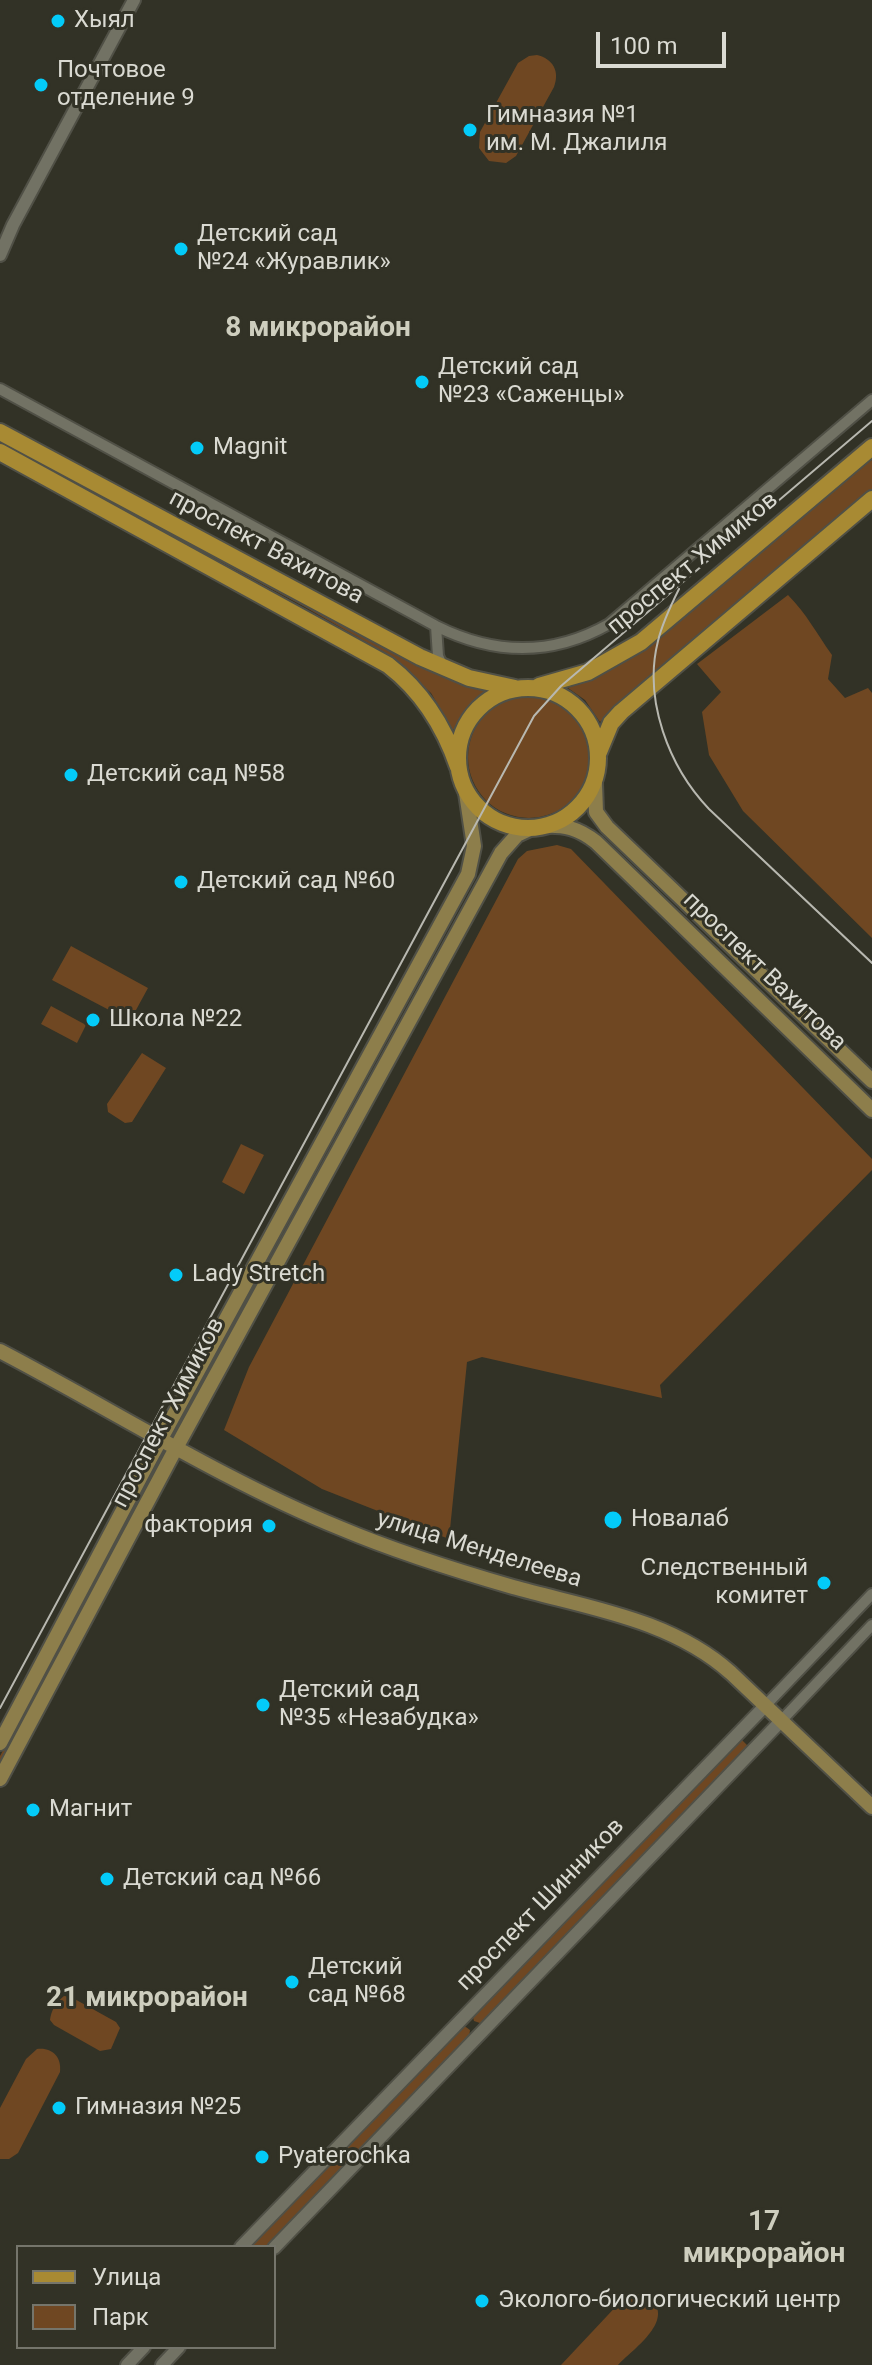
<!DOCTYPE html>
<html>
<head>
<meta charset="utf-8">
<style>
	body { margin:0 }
	#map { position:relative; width:872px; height:2365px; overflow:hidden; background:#323226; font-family:Roboto,sans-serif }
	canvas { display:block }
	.legend { position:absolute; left:16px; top:2245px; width:260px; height:104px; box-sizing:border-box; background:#323226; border:2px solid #75756b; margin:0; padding:10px 14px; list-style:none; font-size:24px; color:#dadad2 }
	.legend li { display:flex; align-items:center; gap:16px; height:40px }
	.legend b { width:40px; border:2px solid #75756b }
	.scale { position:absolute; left:596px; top:32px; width:130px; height:36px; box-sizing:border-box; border:4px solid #dadad2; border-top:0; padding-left:10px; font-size:24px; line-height:28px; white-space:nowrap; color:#dadad2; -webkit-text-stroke:6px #323226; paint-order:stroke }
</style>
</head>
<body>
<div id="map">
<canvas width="872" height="2365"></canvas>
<ul class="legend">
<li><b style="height:10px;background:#a88a33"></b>Улица</li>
<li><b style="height:22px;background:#6f4722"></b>Парк</li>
</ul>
<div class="scale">100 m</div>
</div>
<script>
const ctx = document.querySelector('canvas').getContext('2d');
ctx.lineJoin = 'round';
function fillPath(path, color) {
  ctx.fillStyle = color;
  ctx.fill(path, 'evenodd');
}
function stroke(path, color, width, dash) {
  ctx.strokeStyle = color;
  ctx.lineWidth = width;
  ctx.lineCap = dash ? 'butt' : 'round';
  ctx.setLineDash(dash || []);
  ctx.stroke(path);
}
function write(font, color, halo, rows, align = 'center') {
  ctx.font = font + ' Roboto,sans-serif';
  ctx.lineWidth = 6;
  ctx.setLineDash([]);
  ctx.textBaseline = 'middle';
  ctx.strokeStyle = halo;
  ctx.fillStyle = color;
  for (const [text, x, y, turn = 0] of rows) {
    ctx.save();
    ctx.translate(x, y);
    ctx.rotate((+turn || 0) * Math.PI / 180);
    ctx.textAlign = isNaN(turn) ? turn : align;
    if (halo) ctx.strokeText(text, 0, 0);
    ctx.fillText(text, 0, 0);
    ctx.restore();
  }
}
fillPath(new Path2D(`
	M537 55C553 59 560 71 554 87L516 156 506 163 489 161 479 148 480 132 518 63 529 56Z
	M0 438C101 491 202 545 303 599 357 629 423 678 483 688L485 692 467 709 455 729H452L431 693 387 654 303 606 0 443Z
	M872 460V491L652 674 600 722 585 700 568 688 610 670 655 641 850 474Z
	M788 595C806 613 817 634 832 655L828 679 845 698 868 688 872 693V938L743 811 709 755 702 712 721 692 697 664Z
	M468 757a61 61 0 1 1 122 0a61 61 0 1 1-122 0Z
	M557 845 571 849 872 1159V1170L660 1385 662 1398 482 1357 467 1362 449 1539 322 1489 224 1430 249 1367 518 859 527 851Z
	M71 946 148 988 130 1021 52 980Z
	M51 1006 86 1025 77 1043 41 1024Z
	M142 1053 166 1068 132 1122 125 1123 108 1112 107 1104Z
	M241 1144 264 1155 244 1194 222 1182Z
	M114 1541 118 1543 0 1765V1756Z
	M739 1737 749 1747 485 2021 480 2023 474 2021 472 2014Z
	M64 1996 71 1997 116 2022 120 2028 111 2049 100 2051 54 2025 50 2020C51 2011 56 2002 64 1996Z
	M463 2025 470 2030 469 2038 269 2247H248Z
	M37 2049C52 2047 62 2057 60 2072L18 2153 9 2159H0V2108L26 2059Z
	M633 2294C642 2294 650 2295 655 2304 669 2325 631 2351 618 2365H561L622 2300Z`), '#6f4722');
const minor = new Path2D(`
	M0 389 436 626C494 655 551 657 609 624L872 400
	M436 626 438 656 443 667
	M765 1706 872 1594
	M781 1721 872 1625`);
const tertiary = new Path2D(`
	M0 255 13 225 134 0
	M241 2247 765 1706
	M274 2248 781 1721
	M127 2365 144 2347
	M162 2365 179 2347`);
const secondary = new Path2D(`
	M595 783 596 812 607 827 872 1081
	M543 826C565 825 578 828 596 842L872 1110
	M0 1351C113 1410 222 1480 340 1528 397 1552 454 1570 513 1587 588 1608 671 1619 731 1673L872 1807
	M0 1743 151 1457 468 874 474 846 466 793
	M0 1779 176 1448 501 853 517 835 532 828`);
const primary = new Path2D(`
	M0 432 420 657 469 678 515 688
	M0 452 388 665C423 692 444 726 458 767
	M539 686 588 672 641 642 872 447
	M458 758a70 70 0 1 1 140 0a70 70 0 1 1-140 0Z
	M599 752 611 723 621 712 872 499`);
stroke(minor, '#505046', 14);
stroke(tertiary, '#505046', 16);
stroke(secondary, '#505046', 18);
stroke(primary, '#505046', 20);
stroke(minor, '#727264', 10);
stroke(tertiary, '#727264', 12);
stroke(secondary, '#8d7e4b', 14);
stroke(primary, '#a88a33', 16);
stroke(new Path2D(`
	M679 589C671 605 662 624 658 641 643 700 669 767 709 809L872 963
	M0 1708 534 716 561 686 872 421`), '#b8b8b0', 2);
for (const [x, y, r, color] of [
	[58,21,8,"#03cbf9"],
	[41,85,8,"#03cbf9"],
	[470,130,8,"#03cbf9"],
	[181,249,8,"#03cbf9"],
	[422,382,8,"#03cbf9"],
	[197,448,8,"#03cbf9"],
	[71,775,8,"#03cbf9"],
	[181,882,8,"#03cbf9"],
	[93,1020,8,"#03cbf9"],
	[176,1275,8,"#03cbf9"],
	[613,1520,10,"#03cbf9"],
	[269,1526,8,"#03cbf9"],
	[824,1583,8,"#03cbf9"],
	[263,1705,8,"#03cbf9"],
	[33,1810,8,"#03cbf9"],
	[107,1879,8,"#03cbf9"],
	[292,1982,8,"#03cbf9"],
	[59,2108,8,"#03cbf9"],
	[262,2157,8,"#03cbf9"],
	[482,2301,8,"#03cbf9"]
]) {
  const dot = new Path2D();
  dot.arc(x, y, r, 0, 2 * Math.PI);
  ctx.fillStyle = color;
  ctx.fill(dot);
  stroke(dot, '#323226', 3);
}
write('24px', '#dadad2', '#323226', [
	["Хыял",74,21],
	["Почтовое",57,71],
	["отделение 9",57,99],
	["Гимназия №1",486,116],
	["им. М. Джалиля",486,144],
	["Детский сад",197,235],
	["№24 «Журавлик»",197,263],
	["Детский сад",438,368],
	["№23 «Саженцы»",438,396],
	["Magnit",213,448],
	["Детский сад №58",87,775],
	["Детский сад №60",197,882],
	["Школа №22",109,1020],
	["Lady Stretch",192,1275],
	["Новалаб",631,1520],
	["фактория",253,1526,"right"],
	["Следственный",808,1569,"right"],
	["комитет",808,1597,"right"],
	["Детский сад",279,1691],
	["№35 «Незабудка»",279,1719],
	["Магнит",49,1810],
	["Детский сад №66",123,1879],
	["Детский",308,1968],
	["сад №68",308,1996],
	["Гимназия №25",75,2108],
	["Pyaterochka",278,2157],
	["Эколого-биологический центр",498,2301]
], 'left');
write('24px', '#dadad2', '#323226', [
	["проспект Вахитова",266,548,28],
	["проспект Химиков",693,564,-39],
	["проспект Вахитова",764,972,44],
	["проспект Химиков",169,1413,-62],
	["улица Менделеева",479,1550,17],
	["проспект Шинников",541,1905,-46]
]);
write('bold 28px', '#cecebe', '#323226', [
	["8 микрорайон",318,329],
	["21 микрорайон",147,1999],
	["17",764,2223],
	["микрорайон",764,2255]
]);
</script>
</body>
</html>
